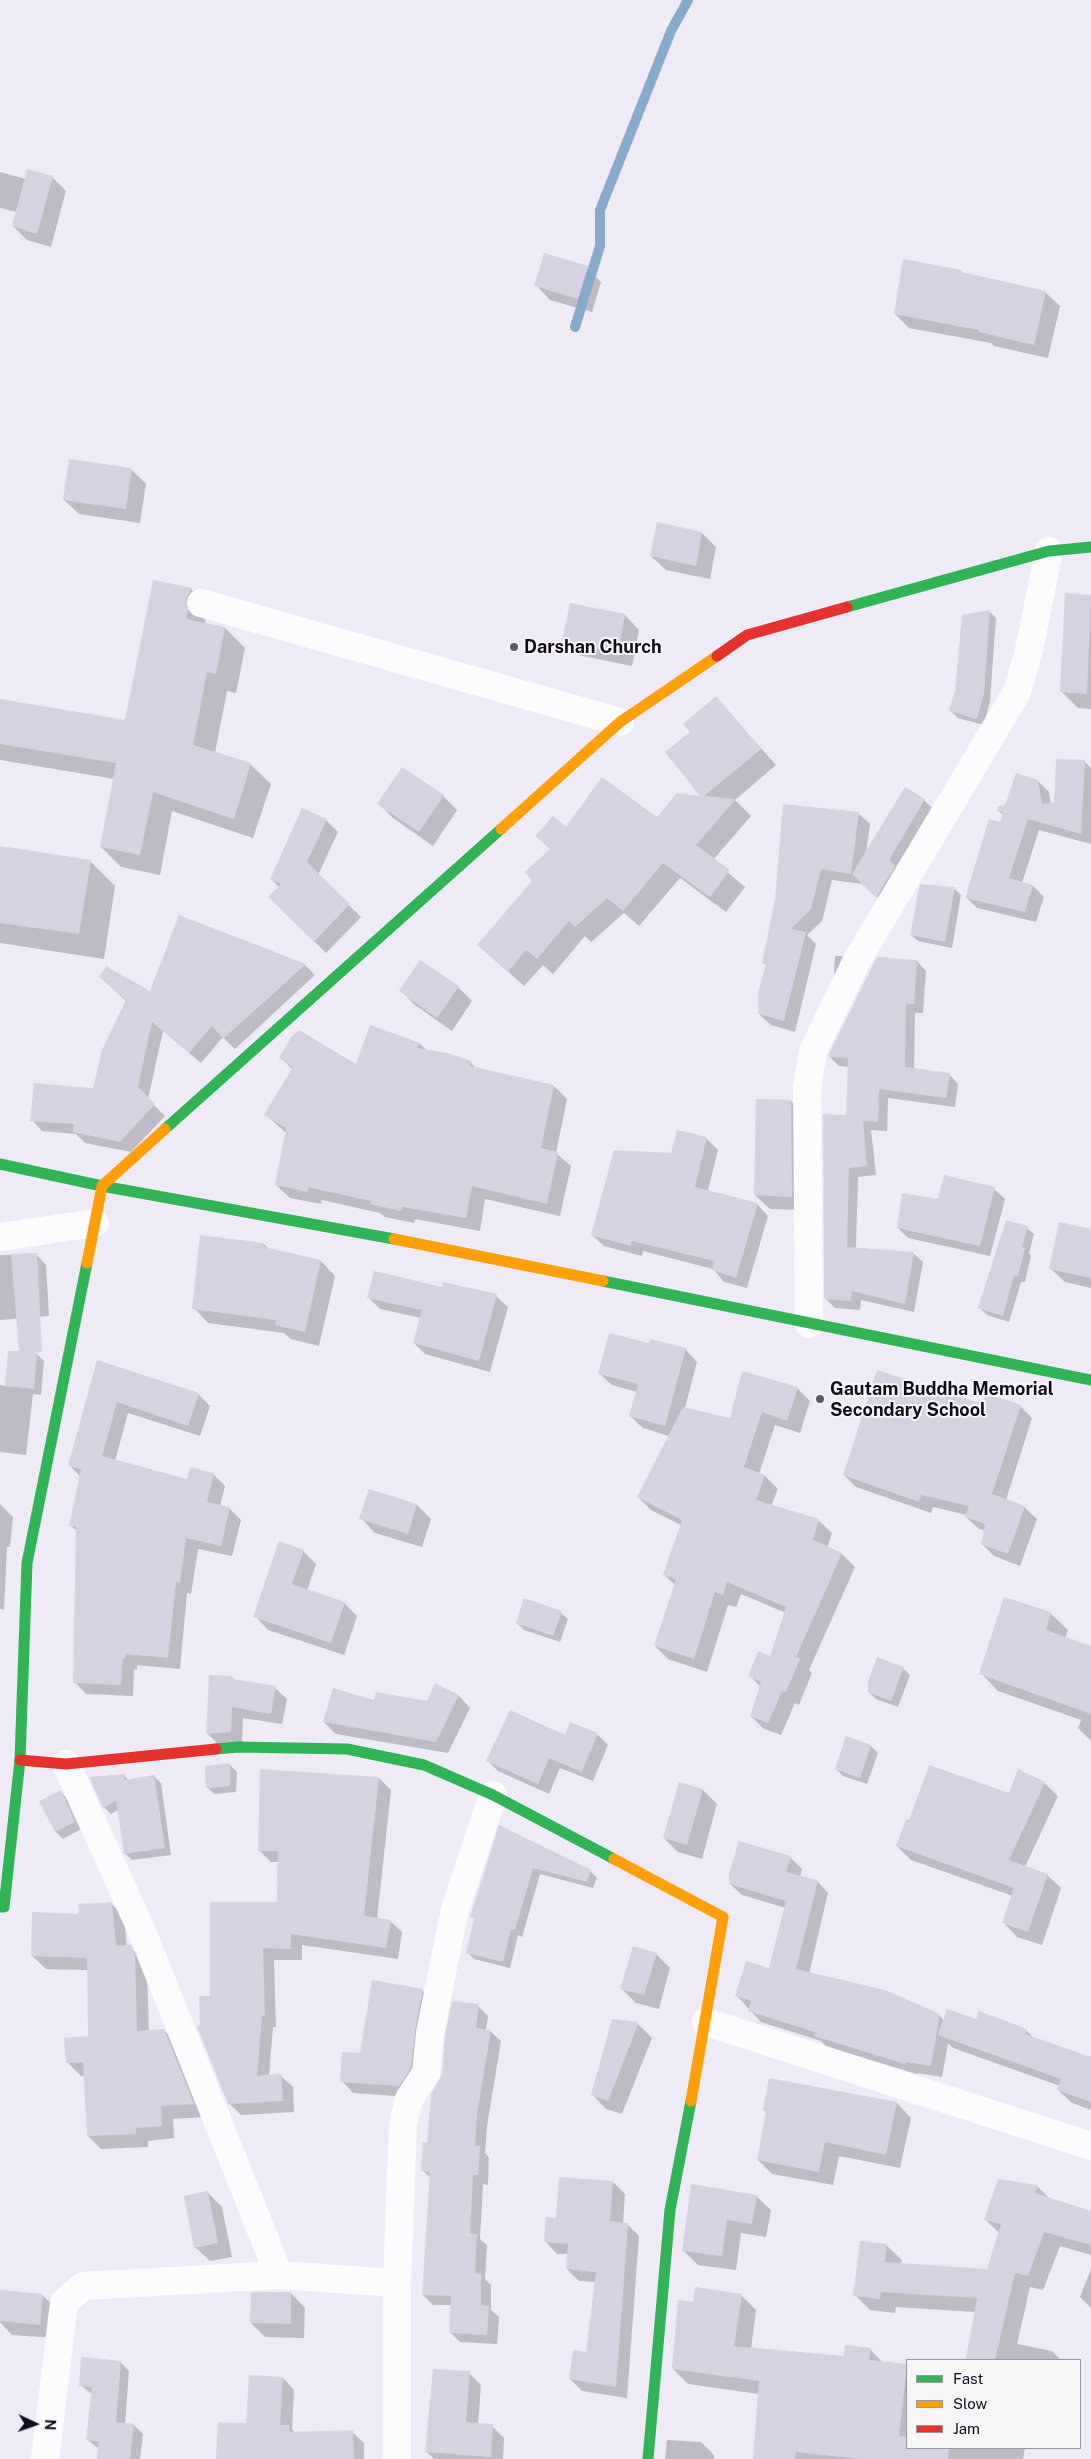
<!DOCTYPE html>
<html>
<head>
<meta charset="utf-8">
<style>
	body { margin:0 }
	#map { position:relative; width:1091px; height:2459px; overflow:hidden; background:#eeeaf6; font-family:"Public Sans",sans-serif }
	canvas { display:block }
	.legend { position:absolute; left:906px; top:2359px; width:175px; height:90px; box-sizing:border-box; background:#f6f6f6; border:1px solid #9b989f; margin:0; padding:6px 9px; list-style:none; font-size:15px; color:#120a1d }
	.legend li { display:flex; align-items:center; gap:10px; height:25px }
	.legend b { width:25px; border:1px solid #9b989f }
	.north { position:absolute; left:10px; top:2399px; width:50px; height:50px; -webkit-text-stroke:4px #f6f6f6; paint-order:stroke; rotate:93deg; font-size:14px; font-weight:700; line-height:20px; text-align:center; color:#120a1d }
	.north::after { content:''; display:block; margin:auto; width:18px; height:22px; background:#120a1d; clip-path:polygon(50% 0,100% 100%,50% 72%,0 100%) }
</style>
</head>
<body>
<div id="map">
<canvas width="1091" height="2459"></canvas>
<ul class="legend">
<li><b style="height:6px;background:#30b455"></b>Fast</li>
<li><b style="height:6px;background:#ff9f0a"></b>Slow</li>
<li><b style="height:6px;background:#e5322d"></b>Jam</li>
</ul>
<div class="north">N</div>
</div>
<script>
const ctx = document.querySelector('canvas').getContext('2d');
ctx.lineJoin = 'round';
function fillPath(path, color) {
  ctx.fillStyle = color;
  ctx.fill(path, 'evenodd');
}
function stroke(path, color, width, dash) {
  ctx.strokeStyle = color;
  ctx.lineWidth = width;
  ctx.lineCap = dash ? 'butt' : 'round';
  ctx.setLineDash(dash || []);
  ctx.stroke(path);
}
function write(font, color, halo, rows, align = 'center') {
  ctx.font = font + ' "Public Sans",sans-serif';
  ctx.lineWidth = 4;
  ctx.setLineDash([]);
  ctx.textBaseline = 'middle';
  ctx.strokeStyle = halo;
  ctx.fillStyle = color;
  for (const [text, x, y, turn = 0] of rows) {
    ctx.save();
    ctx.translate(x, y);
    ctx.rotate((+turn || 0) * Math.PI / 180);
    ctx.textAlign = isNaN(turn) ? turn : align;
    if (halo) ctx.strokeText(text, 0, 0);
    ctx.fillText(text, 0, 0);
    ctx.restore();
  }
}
fillPath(new Path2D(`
	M0 172 26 179 52 177 66 191 51 247 27 240 13 226 17 212 0 208Z
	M587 268 601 282 592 312 550 300 536 285Z
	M961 271 963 274 1045 292 1060 306 1048 358 994 346 991 343 909 328 895 314Z
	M131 469 146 484 140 523 79 514 64 500Z
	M702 533 716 547 710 579 666 570 651 556Z
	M154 581 191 589 211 609 205 620 206 624 225 628 245 648 236 693 227 691 215 753 251 765 271 784 253 838 172 811 160 875 121 867 101 847 115 779 0 760V701L126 721Z
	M1066 595 1091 596V709L1078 708 1061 691Z
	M989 611 996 618 990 701 984 725 958 718 951 711Z
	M625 615 639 630 632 666 578 655 564 641Z
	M716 698 776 765 735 800 751 816 713 860 745 887 726 912 680 878 639 926 624 913 591 942 585 936 553 974 543 965 524 986 479 945 534 881 551 850 566 829 657 818 703 797 691 732Z
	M1084 761 1091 768V844L1039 830 1022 883 1033 886 1044 897 1036 922 977 908 966 897 1001 824 1003 815 998 810 1038 781 1049 792 1051 804H1055Z
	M443 796 457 810 433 846 393 818 379 804Z
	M924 800 934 810 886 906 862 881V884L832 880 822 921 807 935 816 944 795 1032 771 1025 759 1014 767 966 764 963 776 899 858 813 870 824 866 854Z
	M326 820 338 832 318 875 361 917 326 953 269 897 279 887 271 879Z
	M0 847 90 861 115 886 104 959 0 943Z
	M954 888 961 895 952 948 918 941 911 935Z
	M835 956H842L856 970 848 987 834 973Z
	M917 961 926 971 923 1013H915L914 1069 949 1074 958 1084 955 1107 888 1098 887 1131 871 1130 876 1175 858 1177 856 1248 913 1253 923 1262 914 1312 861 1300 860 1310 835 1308 826 1299 847 1116 849 1067 839 1066 830 1057Z
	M305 965 315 975 235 1049 223 1037 201 1063 163 1031 148 1099 165 1116 131 1152 85 1143 76 1134 42 1131 32 1120 94 1090 126 1001 100 977 150 993Z
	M458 987 472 1001 452 1031 415 1005 401 991Z
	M370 1027 420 1044 427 1051 470 1062 476 1068 554 1086 567 1099 556 1153 571 1166 560 1216 485 1199 480 1231 415 1219 414 1223 385 1217 380 1213 322 1200 321 1204 290 1198 276 1185 286 1133 266 1115 293 1070 281 1058 357 1066Z
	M791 1101 805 1115 806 1210 770 1209 755 1195Z
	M706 1138 718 1150 708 1191 757 1204 768 1216 747 1288 724 1282 713 1269 643 1251 642 1256 604 1246 592 1235Z
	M994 1189 1005 1199 990 1256 908 1238 898 1228 939 1201Z
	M1027 1228 1034 1234 1029 1253 1031 1256 1025 1282H1021L1009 1322 987 1315 980 1308Z
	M1091 1230V1288L1065 1282 1050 1268Z
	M264 1244 269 1249 321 1261 335 1276 319 1346 291 1339 284 1333 208 1323 194 1308Z
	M36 1254 46 1265 49 1316 0 1320V1255Z
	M443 1289 496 1296 508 1307 490 1372 425 1354 414 1343 421 1318 380 1309 369 1298Z
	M650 1345 685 1349 697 1362 685 1408 731 1419 797 1388 810 1401 800 1433 775 1425 759 1474 765 1476 778 1489 771 1506 818 1520 832 1533 827 1548 842 1554 855 1567 809 1670 812 1673 799 1705 795 1703 781 1735 764 1729 751 1716 761 1687 750 1676 771 1657 786 1613 741 1594 736 1607 728 1605 707 1672 668 1659 655 1646 675 1585 665 1575 681 1525 651 1510 638 1497 669 1436 643 1428 630 1416 637 1392 612 1385 599 1373Z
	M37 1354 44 1361 41 1395 33 1394 26 1455 0 1452V1385L6 1386Z
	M97 1362 198 1394 210 1406 200 1436 128 1413 115 1461 188 1480 213 1474 225 1486 220 1506 230 1509 241 1520 232 1556 198 1549 191 1594 187 1593 180 1669 137 1665V1670L134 1669 133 1696 86 1694 75 1682 77 1531 71 1526 81 1477 69 1465Z
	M983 1405 1020 1406 1032 1418 1006 1500 1024 1507 1037 1519 1020 1566 994 1556 982 1544 985 1531 979 1529 966 1517 967 1515 933 1507 931 1513 856 1487 844 1475Z
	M0 1504 13 1517 10 1547H7L4 1610 0 1609Z
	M417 1505 431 1519 422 1547 375 1533 361 1518Z
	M303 1551 316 1564 307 1591 344 1603 357 1616 344 1655 268 1630 255 1616Z
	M525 1599 561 1613 568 1619 560 1642 524 1630 517 1623Z
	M1050 1613 1068 1630 1065 1638 1091 1647V1741L1078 1728 1081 1720 998 1691 981 1673Z
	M903 1668 910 1675 898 1707 876 1699 869 1692Z
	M210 1677H232L235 1681 275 1688 287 1699 282 1724 243 1718 242 1743 219 1745 208 1734Z
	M436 1685 459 1696 470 1708 448 1753 336 1734 324 1722 375 1702 427 1703Z
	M597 1734 608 1745 593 1781 560 1768 549 1794 498 1771 487 1760 565 1737Z
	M847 1738 871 1746 878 1753 867 1784 843 1776 836 1769Z
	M230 1765 237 1772 236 1792 214 1794 207 1787Z
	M261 1770 379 1778 391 1790 377 1919 390 1921 402 1932 398 1959 302 1945V1960H274L276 2027H273L269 2076H281L293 2087 294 2112 241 2115 229 2103 201 2027 211 1997 278 1903 279 1862H271L259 1850Z
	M124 1775 129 1781 154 1776 161 1783 171 1855 132 1860 125 1853 118 1810 111 1814 104 1807Z
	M1044 1783 1058 1796 1025 1867 1047 1875 1061 1888 1042 1945 1017 1937 1004 1923 1013 1896 911 1860 897 1846 910 1822Z
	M680 1784 703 1790 717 1804 702 1859 678 1852 664 1838Z
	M60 1791 67 1798 81 1829 63 1839 56 1832 41 1802Z
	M500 1827 590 1871 597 1878 593 1888 540 1874 522 1937 518 1935 510 1968 474 1959 467 1952 475 1920 471 1916Z
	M790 1857 802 1869 800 1877 817 1881 828 1893 809 1974 939 2015 944 2021 977 2020 1026 2030 1035 2039 1091 2059V2110L1072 2103 1058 2090 1060 2086 953 2048 948 2043 942 2077 917 2073V2074L827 2047 821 2041 761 2022 737 1996 770 1969 786 1908 742 1895 730 1884Z
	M111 1903 124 1917 127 1947H130L143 1960 147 1970 149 2032 164 2030 177 2044 206 2117 173 2119 174 2138 148 2141V2147L101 2149 88 2136 85 2076H81L68 2063 66 2039 89 2037 88 1970 46 1969 32 1956 80 1915Z
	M656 1954 670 1968 659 2009 636 2003 622 1989Z
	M422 1990 434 2002 410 2097 353 2093 342 2081 361 2055Z
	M478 2006 488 2016 486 2030 490 2031 501 2041 487 2126 485 2153 489 2158 488 2185 483 2184 480 2239 487 2245 485 2279 491 2285V2310L499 2317 497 2344 460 2342 450 2332 452 2305H433L423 2295 431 2178 423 2171 428 2144Z
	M638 2024 652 2038 622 2114 606 2109 592 2094Z
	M897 2103 911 2118 900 2168 839 2156 833 2185 772 2174 758 2160 767 2112 764 2110Z
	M613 2182 625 2194 623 2223 627 2224 639 2236 627 2398 582 2391 570 2379 587 2353 596 2282 579 2281 567 2269 568 2254H557L546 2242 558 2219Z
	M1037 2186 1051 2200 1090 2212 1091 2207V2255L1060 2246 1043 2290 1030 2287 1017 2344 1052 2351 1061 2360H966L975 2312 896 2307 895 2313 870 2310 855 2295 886 2245 902 2260 901 2264 988 2270 999 2233 985 2219Z
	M208 2193 222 2207 232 2257 210 2261 195 2247Z
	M756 2196 771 2210 766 2237 741 2233 736 2270 698 2265 683 2250Z
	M1091 2269V2308L1080 2297Z
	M291 2293 305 2308 304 2338 265 2337 251 2323Z
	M42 2295 57 2309 54 2338 12 2335 0 2322V2303Z
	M741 2295 756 2310 751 2349 845 2358 870 2349 883 2363 906 2365 907 2448H1025L1023 2459H754L759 2394 688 2384 673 2369 694 2303Z
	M120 2362 129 2371 125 2424 134 2425 143 2434 140 2459H98L99 2449 88 2440 92 2394 80 2385Z
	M469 2373 481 2385 478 2425 492 2426 504 2438 503 2459H434L426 2451Z
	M251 2376 283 2378 294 2390 292 2429 295 2433 352 2432 364 2443V2459H217L247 2425Z
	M667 2440 701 2442 714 2455V2459H665Z`), '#0003');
stroke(new Path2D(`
	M575 327 600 246V210L671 31 688 0`), '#87accb', 10);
fillPath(new Path2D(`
	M27 169 53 176 37 234 12 226Z
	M544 253 588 266 578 299 534 286Z
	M903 259 961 270V272L1046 291 1034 345 979 332V330L894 314Z
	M69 459 132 468 126 509 63 500Z
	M657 522 702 532 696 566 650 556Z
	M153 580 192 588 186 599 188 610 186 619 225 627 216 674 207 672 193 745 251 763 234 819 153 792 140 855 100 847 116 763 0 744V699L125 720Z
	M1065 593 1091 595 1087 694 1060 692Z
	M570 603 625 614 618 653 562 641Z
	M990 610 984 693 977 719 949 711 955 691 962 615Z
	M716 696 761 749 704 796 736 799 696 845 730 870 710 897 663 863 623 911 607 898 575 927 569 921 537 959 526 950 508 972 477 945 532 881 525 872 550 849 535 836 553 816 566 827 602 777 657 817 677 793 700 796 665 752 690 732 683 724Z
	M1056 759 1085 760 1081 834 1028 819 1009 878 1033 885 1025 912 965 898 989 819 1000 822 1003 812 997 811 998 806H1005L1016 773 1038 780 1042 804 1054 803Z
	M402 767 444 795 419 832 377 804Z
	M905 787 925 799 889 860 895 866 876 898 852 874Z
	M783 804 859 812 851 874 821 869 811 909 791 929 806 932 784 1021 758 1014V993L766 964 762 963 775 899Z
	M302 808 327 819 307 862 350 904 314 942 268 897 281 884 270 879Z
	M0 846 91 860 79 934 0 923Z
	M920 884 955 887 945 942 910 935Z
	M179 915 306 964 223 1039 212 1026 189 1053 152 1022 138 1087 155 1104 120 1142 73 1132 74 1124 30 1121 34 1083 93 1088 102 1050 126 1000 99 977 106 966 150 991Z
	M877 957 917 960 914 1004H906L905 1067 950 1073 946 1098 879 1089 878 1122 863 1121 867 1166 849 1168 847 1247 914 1252 905 1304 852 1291 851 1301 824 1299 823 1114 846 1115 848 1058 829 1057V1054Z
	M420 960 459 986 437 1018 399 991Z
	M370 1025 420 1043 417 1048 448 1053 471 1061 470 1066 554 1085 541 1148 558 1152 547 1204 472 1186 466 1218 402 1207 401 1211 370 1204 371 1201 308 1187V1192L275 1185 286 1128 264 1115 293 1067 279 1058 291 1037 299 1030 356 1064Z
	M756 1099 791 1100 792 1197 754 1195Z
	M677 1130 707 1137 695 1187 758 1203 736 1278 712 1270 714 1261 632 1241 631 1246 591 1235 614 1150 671 1153Z
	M944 1175 995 1187 980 1246 897 1228 902 1193 938 1199Z
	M1006 1220 1028 1226 1022 1247 1025 1248 1018 1276 1014 1275 1003 1316 978 1308Z
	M1059 1222 1091 1229V1278L1049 1269Z
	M200 1235 264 1243V1247L321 1260 305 1332 275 1325 276 1320 192 1309Z
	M37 1253 42 1352 33 1353H37L34 1389 5 1386 8 1351H19L11 1254Z
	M374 1271 442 1287 443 1282 497 1294 479 1361 413 1343 422 1310 367 1298Z
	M609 1333 649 1343 650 1339 686 1348 665 1426 629 1416 638 1384 598 1374Z
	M97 1360 199 1393 188 1426 117 1402 102 1456 187 1479 190 1467 214 1473 207 1502 230 1507 221 1546 186 1538 180 1583 176 1582 168 1658 126 1654V1659L123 1658 121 1685 73 1683 76 1527 69 1526 81 1469 68 1466Z
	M877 1370 982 1404 986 1393 1021 1405 992 1494 1025 1506 1008 1554 981 1544 985 1524 965 1517 969 1506 921 1495 919 1502 843 1475Z
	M742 1371 798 1387 787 1421 762 1412 744 1467 765 1475 756 1500 819 1519 813 1540 842 1553 796 1657 800 1659 786 1692 782 1691 768 1723 750 1716 761 1682 748 1676 758 1651 770 1656 786 1607 727 1582 723 1595 715 1592 694 1659 654 1646 676 1579 663 1575 682 1520 637 1497 683 1407 730 1418Z
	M369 1489 417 1504 408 1534 359 1519Z
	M279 1541 304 1550 292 1584 345 1602 331 1643 253 1617Z
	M1004 1597 1051 1612 1046 1630 1091 1646V1714L979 1674Z
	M524 1598 562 1611 553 1636 516 1623Z
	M877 1657 904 1667 891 1701 868 1692V1682Z
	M209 1675 232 1676V1679L276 1686 271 1714 232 1707 231 1732 206 1734Z
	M435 1683 459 1695 436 1742 323 1722 333 1688 374 1700 376 1692 427 1701Z
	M510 1710 565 1735 570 1722 598 1733 582 1772 549 1758 538 1784 486 1761Z
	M846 1736 871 1745 860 1778 835 1769Z
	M230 1763V1786L206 1788 205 1766Z
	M929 1765 1009 1793 1018 1769 1045 1782 1009 1860 1048 1874 1028 1932 1002 1923 1014 1888 896 1846 906 1819 909 1820Z
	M260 1769 379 1777 364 1916 391 1920 386 1948 291 1934V1949L263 1948 265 2016H262L257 2076 281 2074 283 2101 228 2104 197 2026H200L199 1996H210V1902H277L278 1851H258Z
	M124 1774 125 1780 154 1775 165 1848 124 1854 116 1801 103 1808 89 1777Z
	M679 1782 703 1789 687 1845 663 1838Z
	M61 1790 75 1822 55 1832 39 1801Z
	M499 1825 591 1870 587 1882 533 1868 515 1930 511 1929 503 1962 466 1953 474 1918 470 1917Z
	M739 1841 791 1856 786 1872 818 1880 796 1969 885 1990 940 2014 931 2066 906 2062 905 2064 814 2036 815 2032 748 2011 751 2001 735 1996 746 1961 769 1968 786 1901 729 1884V1873Z
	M112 1902 116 1946 131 1945 135 1955 137 2031 164 2029 194 2104 161 2106 162 2126 136 2128V2134L87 2136 83 2062 66 2063 64 2038 88 2036 87 1958 31 1956 32 1912 79 1914 78 1904Z
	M633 1946 657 1953 644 1995 620 1989Z
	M372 1980 423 1989 415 2030 411 2068 399 2086 340 2082 342 2052 360 2053Z
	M452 2001 479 2004 476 2028 491 2030 477 2115 475 2146H480L478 2175H473L470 2233 477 2234 475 2273 481 2274V2305L489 2306 487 2335 449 2333 451 2296 422 2295 430 2172 421 2171 423 2142 427 2143 431 2094 442 2075 445 2035Z
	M947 2009 976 2019 979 2011 1027 2029 1025 2034 1091 2057V2102L1057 2090 1061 2079 938 2035Z
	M612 2019 639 2022 608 2101 591 2095Z
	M769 2078 897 2102 886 2155 825 2142 819 2172 757 2160 766 2111 763 2110Z
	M559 2177 613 2181 610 2221 628 2223 616 2387 569 2379 573 2350 586 2352 596 2272 566 2269 568 2244 544 2242 546 2217 556 2218Z
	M998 2179 1038 2185 1035 2193 1091 2211V2245L1044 2232 1028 2276 1015 2273 995 2360H966L977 2298 881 2292 880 2299 853 2296 860 2241 887 2244 885 2262 987 2269 1001 2224 984 2220Z
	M691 2184 757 2195 752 2224 727 2220 722 2256 682 2251Z
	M208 2191 218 2243 194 2248 184 2196Z
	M695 2287 742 2294 734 2346 844 2356 845 2345 871 2348 869 2360 907 2364 899 2436 907 2437V2448H949L948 2459H861L796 2452 795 2459H753L759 2381 672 2369 678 2300 693 2302Z
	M0 2290 43 2294 40 2325 0 2321Z
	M251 2292H291V2324L250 2323Z
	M81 2357 121 2361 116 2422 134 2424 130 2459H97L99 2442 86 2440 92 2387 79 2386Z
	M433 2369 470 2371 466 2422 493 2424 491 2457 425 2452Z
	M249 2375 283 2377 280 2425H289V2432L353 2430 354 2459H216L218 2422 246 2423Z`), '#d7d2e2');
stroke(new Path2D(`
	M201 603 620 722
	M0 1237 95 1223
	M809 1324 807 1088 813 1051 856 962 1017 692 1029 650 1049 551
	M66 1764 141 1929 279 2275 397 2283V2459
	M706 2022 1091 2146
	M397 2283 403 2124 409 2099 426 2073 430 2033 455 1909 493 1795
	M45 2459 64 2303 83 2286 279 2275`), '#fcfcfe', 28);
stroke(new Path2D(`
	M847 607 1049 551 1091 547
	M165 1129 501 829
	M0 1164 102 1186 394 1239
	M603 1281 1091 1380
	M216 1749 238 1747 347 1749 424 1765 493 1795 614 1859
	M0 1907H4L20 1760 27 1563 87 1263
	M648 2459 670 2210 691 2101`), '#30b455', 11);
stroke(new Path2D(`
	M501 829 620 722 717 656
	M394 1239 603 1281
	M87 1263 102 1186 165 1129
	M614 1859 723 1917 691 2101`), '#ff9f0a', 11);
stroke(new Path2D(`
	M717 656 747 635 847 607
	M20 1760 66 1764 216 1749`), '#e5322d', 11);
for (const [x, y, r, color] of [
	[514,647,5,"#5f5869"],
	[820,1399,5,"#5f5869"]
]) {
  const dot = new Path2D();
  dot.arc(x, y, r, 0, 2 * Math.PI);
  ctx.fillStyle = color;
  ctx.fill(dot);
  stroke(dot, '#f6f6f6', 2);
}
write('bold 18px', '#120a1d', '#f6f6f6', [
	["Darshan Church",524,647],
	["Gautam Buddha Memorial",830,1389],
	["Secondary School",830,1410]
], 'left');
</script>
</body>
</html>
